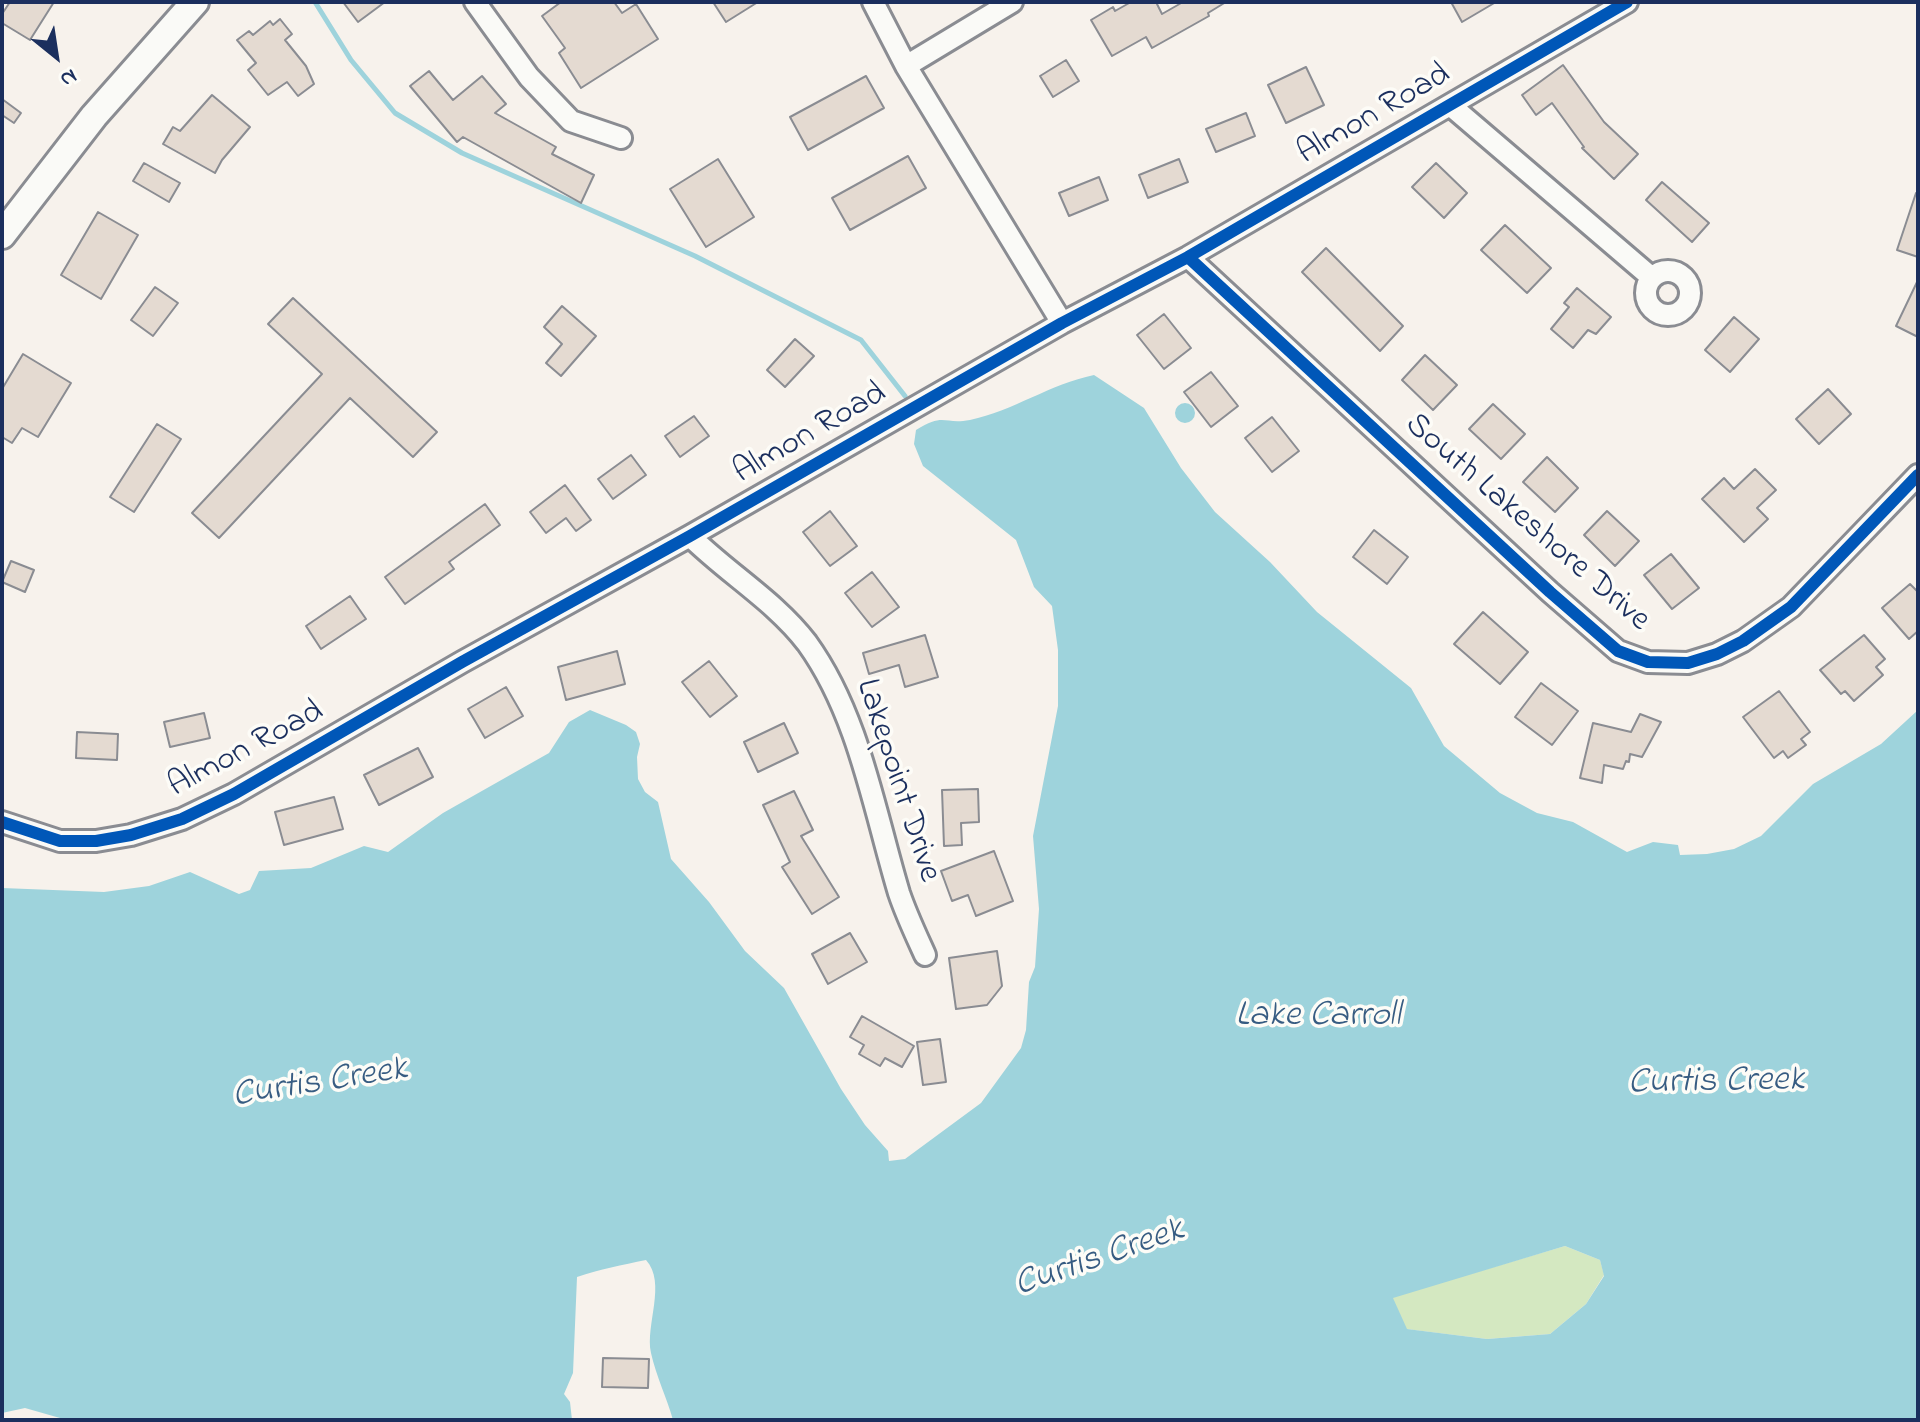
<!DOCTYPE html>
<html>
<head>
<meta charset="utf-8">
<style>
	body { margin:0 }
	#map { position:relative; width:1920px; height:1422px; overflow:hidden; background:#f7f2ec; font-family:"Indie Flower",sans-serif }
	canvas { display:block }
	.frame { position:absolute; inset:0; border:4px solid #1b2f5e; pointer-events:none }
	.north { position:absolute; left:16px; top:16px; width:80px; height:80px; -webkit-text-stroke:6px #fdfcf7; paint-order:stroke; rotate:150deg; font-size:22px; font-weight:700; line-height:32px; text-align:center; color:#1b2f5e }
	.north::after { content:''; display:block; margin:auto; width:28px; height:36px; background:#1b2f5e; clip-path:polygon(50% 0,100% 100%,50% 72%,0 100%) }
</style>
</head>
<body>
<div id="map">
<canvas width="1920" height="1422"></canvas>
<div class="frame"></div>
<div class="north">N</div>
</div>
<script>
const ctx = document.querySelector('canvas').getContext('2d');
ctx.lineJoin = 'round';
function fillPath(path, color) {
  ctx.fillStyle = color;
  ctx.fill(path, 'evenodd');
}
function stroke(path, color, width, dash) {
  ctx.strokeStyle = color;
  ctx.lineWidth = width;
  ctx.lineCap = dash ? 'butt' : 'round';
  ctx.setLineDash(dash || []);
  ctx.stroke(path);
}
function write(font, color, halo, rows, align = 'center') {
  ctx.font = font + ' "Indie Flower",sans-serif';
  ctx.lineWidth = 7;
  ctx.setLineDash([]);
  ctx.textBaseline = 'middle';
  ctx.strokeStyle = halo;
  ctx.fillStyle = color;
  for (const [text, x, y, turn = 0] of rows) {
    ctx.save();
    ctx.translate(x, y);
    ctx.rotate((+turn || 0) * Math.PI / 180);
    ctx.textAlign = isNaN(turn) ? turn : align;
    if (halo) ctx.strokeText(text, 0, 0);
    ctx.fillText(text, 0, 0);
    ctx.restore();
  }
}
fillPath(new Path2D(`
	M1565 1246 1600 1260 1604 1275 1586 1304 1550 1334 1487 1339 1406 1329 1392 1297Z`), '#d4e8c1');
fillPath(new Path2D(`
	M1094 375 1144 408 1181 468 1215 512 1270 562 1317 612 1411 688 1444 746 1500 793 1537 813 1573 822 1627 852 1653 842 1678 845 1680 855 1707 854 1734 849 1761 836 1813 784 1881 744 1918 710V1420H673C667 1398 656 1376 651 1353 645 1325 667 1283 646 1260 622 1265 600 1269 577 1277L573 1373 564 1394 570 1402 572 1420H67L25 1408 2 1413V888L104 892 149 886 190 872 239 894 250 890 259 871 311 868 364 846 388 852 443 813 549 753 569 722 590 710 626 725 636 732 640 744 637 757 638 779 645 792 658 802 671 859 709 902 745 951 784 988 841 1089 865 1125 888 1151 889 1161 905 1159 981 1103 1021 1048 1026 1030 1029 982 1035 967 1039 909 1033 836 1058 706V650L1052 606 1034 587 1016 540 923 466 914 444 916 430C945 412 943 425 970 420 1013 411 1050 384 1094 375ZM1565 1246 1600 1260 1604 1276 1586 1304 1550 1334 1487 1339 1407 1329 1393 1298Z
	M1175 413a10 10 0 1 1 20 0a10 10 0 1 1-20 0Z`), '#9ed3dc');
stroke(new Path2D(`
	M315 2 351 60 395 113 462 153 695 256 861 340 905 396`), '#9ed3dc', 5);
const building = new Path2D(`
	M10 2H54L30 40 2 23V14Z
	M343 2H385L358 22Z
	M561 2H614L622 13 636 4 658 39 581 88 559 53 565 48 542 16Z
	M713 2H758L726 22Z
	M1131 2H1156L1162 14 1183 2H1226L1208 13 1209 16 1152 48 1146 37 1112 56 1091 20 1113 7 1115 11Z
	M1451 2H1496L1462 22Z
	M280 19 292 34 285 40 306 66 314 84 298 96 287 82 268 95 248 70 256 63 237 40 249 31 253 35 270 21 273 25Z
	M1066 60 1079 81 1053 97 1040 76Z
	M1563 65 1604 122 1638 154 1614 179 1582 148 1584 147 1552 103 1536 115 1522 95Z
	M1306 67 1324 105 1286 123 1268 85Z
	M429 71 453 100 482 76 506 104 495 113 556 147 552 154 594 175 581 203 463 137 457 142 410 86Z
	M866 76 884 108 808 150 790 117Z
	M212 95 250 127 222 160 215 173 163 144 173 127 180 131Z
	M2 99 21 113 14 123 2 115Z
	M1246 113 1255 136 1216 152 1206 129Z
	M908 156 926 188 850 230 832 198Z
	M718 159 754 217 706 247 670 189Z
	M1179 159 1188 182 1148 198 1139 175Z
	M144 163 180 183 169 202 133 181Z
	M1436 163 1467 193 1444 218 1412 187Z
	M1099 177 1108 200 1069 216 1059 193Z
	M1662 182 1709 223 1692 242 1646 200Z
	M1916 193 1918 194V257L1897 250Z
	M98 212 138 235 101 299 61 275Z
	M1505 225 1551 268 1527 293 1481 250Z
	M1326 248 1403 326 1380 351 1302 272Z
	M1918 280V337L1896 326Z
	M155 287 178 303 153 336 131 320Z
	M1577 288 1611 317 1596 334 1588 330 1573 348 1551 329 1569 307 1564 303Z
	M293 298 437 432 413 457 350 398 219 538 192 513 322 374 268 324Z
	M562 306 596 336 561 376 546 363 562 344 544 327Z
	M1164 314 1191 348 1164 369 1137 335Z
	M1734 317 1759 339 1730 372 1705 350Z
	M795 339 814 356 785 387 767 370Z
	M23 354 71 383 38 437 22 428 12 443 2 437V389Z
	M1425 355 1457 385 1433 410 1402 380Z
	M1211 372 1238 406 1211 427 1184 392Z
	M1828 389 1851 414 1819 444 1796 419Z
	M1493 404 1525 434 1501 459 1469 429Z
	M694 416 709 436 680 457 665 436Z
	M1272 417 1299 451 1272 472 1245 438Z
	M157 424 181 439 134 512 110 497Z
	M631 455 646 475 613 499 598 479Z
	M1547 457 1578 488 1555 512 1523 482Z
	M1755 469 1776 490 1757 508 1768 519 1744 542 1702 499 1724 478 1734 489Z
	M565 485 591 520 576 531 566 518 546 533 530 512Z
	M485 504 500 525 449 562 454 569 405 604 385 577Z
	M830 511 857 546 830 566 803 532Z
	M1607 511 1639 541 1615 566 1584 535Z
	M1374 530 1408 557 1387 584 1353 557Z
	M1671 554 1699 588 1672 609 1644 575Z
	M11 561 34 570 25 592 2 582Z
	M872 572 899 607 872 627 845 593Z
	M1910 584 1918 592V631L1909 639 1882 608Z
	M350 596 366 619 321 649 306 626Z
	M1483 612 1528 652 1500 684 1454 644Z
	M925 635 938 677 905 687 899 665 869 674 863 653Z
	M1864 635 1885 659 1876 667 1883 675 1854 701 1845 691 1841 694 1820 670Z
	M617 651 625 684 566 700 558 667Z
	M709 661 737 696 710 717 682 682Z
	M1541 683 1578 711 1552 745 1515 717Z
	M506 687 523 716 485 738 468 709Z
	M1779 691 1810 732 1801 739 1806 745 1788 758 1783 751 1774 758 1743 717Z
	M204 713 210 738 170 747 164 722Z
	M1640 714 1661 722 1642 757 1630 754 1629 762 1626 761 1623 769 1604 765 1602 783 1580 778 1593 723 1631 732Z
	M784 723 798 753 758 772 744 742Z
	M77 732 118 734 117 760 76 758Z
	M418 748 433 777 379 805 364 775Z
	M978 789 979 822 961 823 962 845 944 846 942 790Z
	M794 791 813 830 801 836 839 897 812 914 782 867 790 862 763 805Z
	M334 797 343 829 284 845 275 812Z
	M994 851 1013 901 976 916 968 895 952 901 941 871Z
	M850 933 867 962 828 984 812 954Z
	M997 951 1002 986 987 1005 956 1009 949 958Z
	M862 1016 914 1046 902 1067 885 1058 880 1066 859 1054 864 1045 850 1037Z
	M940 1039 946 1082 923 1085 917 1042Z
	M603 1358 649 1359 648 1388 602 1387Z`);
fillPath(building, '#e4dad1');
stroke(building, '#8a8c92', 2);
const minor = new Path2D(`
	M475 2 529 77 571 121 621 138
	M873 2 906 66 1062 323
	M906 66 1012 2
	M1450 105 1651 277
	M1188 257 1550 592 1618 651 1648 662 1688 663 1717 654 1743 641 1791 607 1918 475
	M1646 293a22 22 0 1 1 44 0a22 22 0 1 1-44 0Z
	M690 536C727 573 775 601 807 643 859 715 874 810 899 893 906 914 916 935 925 955
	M2 822 60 841H96L131 835 182 819 234 794 462 662 690 536 1062 323 1188 257 1627 2`);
const major = new Path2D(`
	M2 235 94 116 195 2`);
stroke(minor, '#8a8c92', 26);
stroke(major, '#8a8c92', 32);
stroke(minor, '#fafaf7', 20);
stroke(major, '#fafaf7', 26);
stroke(new Path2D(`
	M1188 257 1550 592 1618 651 1648 662 1688 663 1717 654 1743 641 1791 607 1918 475
	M2 822 60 841H96L131 835 182 819 234 794 462 662 690 536 1062 323 1188 257 1627 2`), '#0057b8', 12);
write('34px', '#1b2f5e', '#fdfcf7', [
	["Almon Road",1375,116,-30],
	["Almon Road",811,435,-30],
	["South Lakeshore Drive",1526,524,41],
	["Almon Road",247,751,-28],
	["Lakepoint Drive",896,781,72]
]);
write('italic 36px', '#375c82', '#fdfcf7', [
	["Lake Carroll",1318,1018],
	["Curtis Creek",1716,1084,-1],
	["Curtis Creek",320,1085,-9],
	["Curtis Creek",1100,1260,-19]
]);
</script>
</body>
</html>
